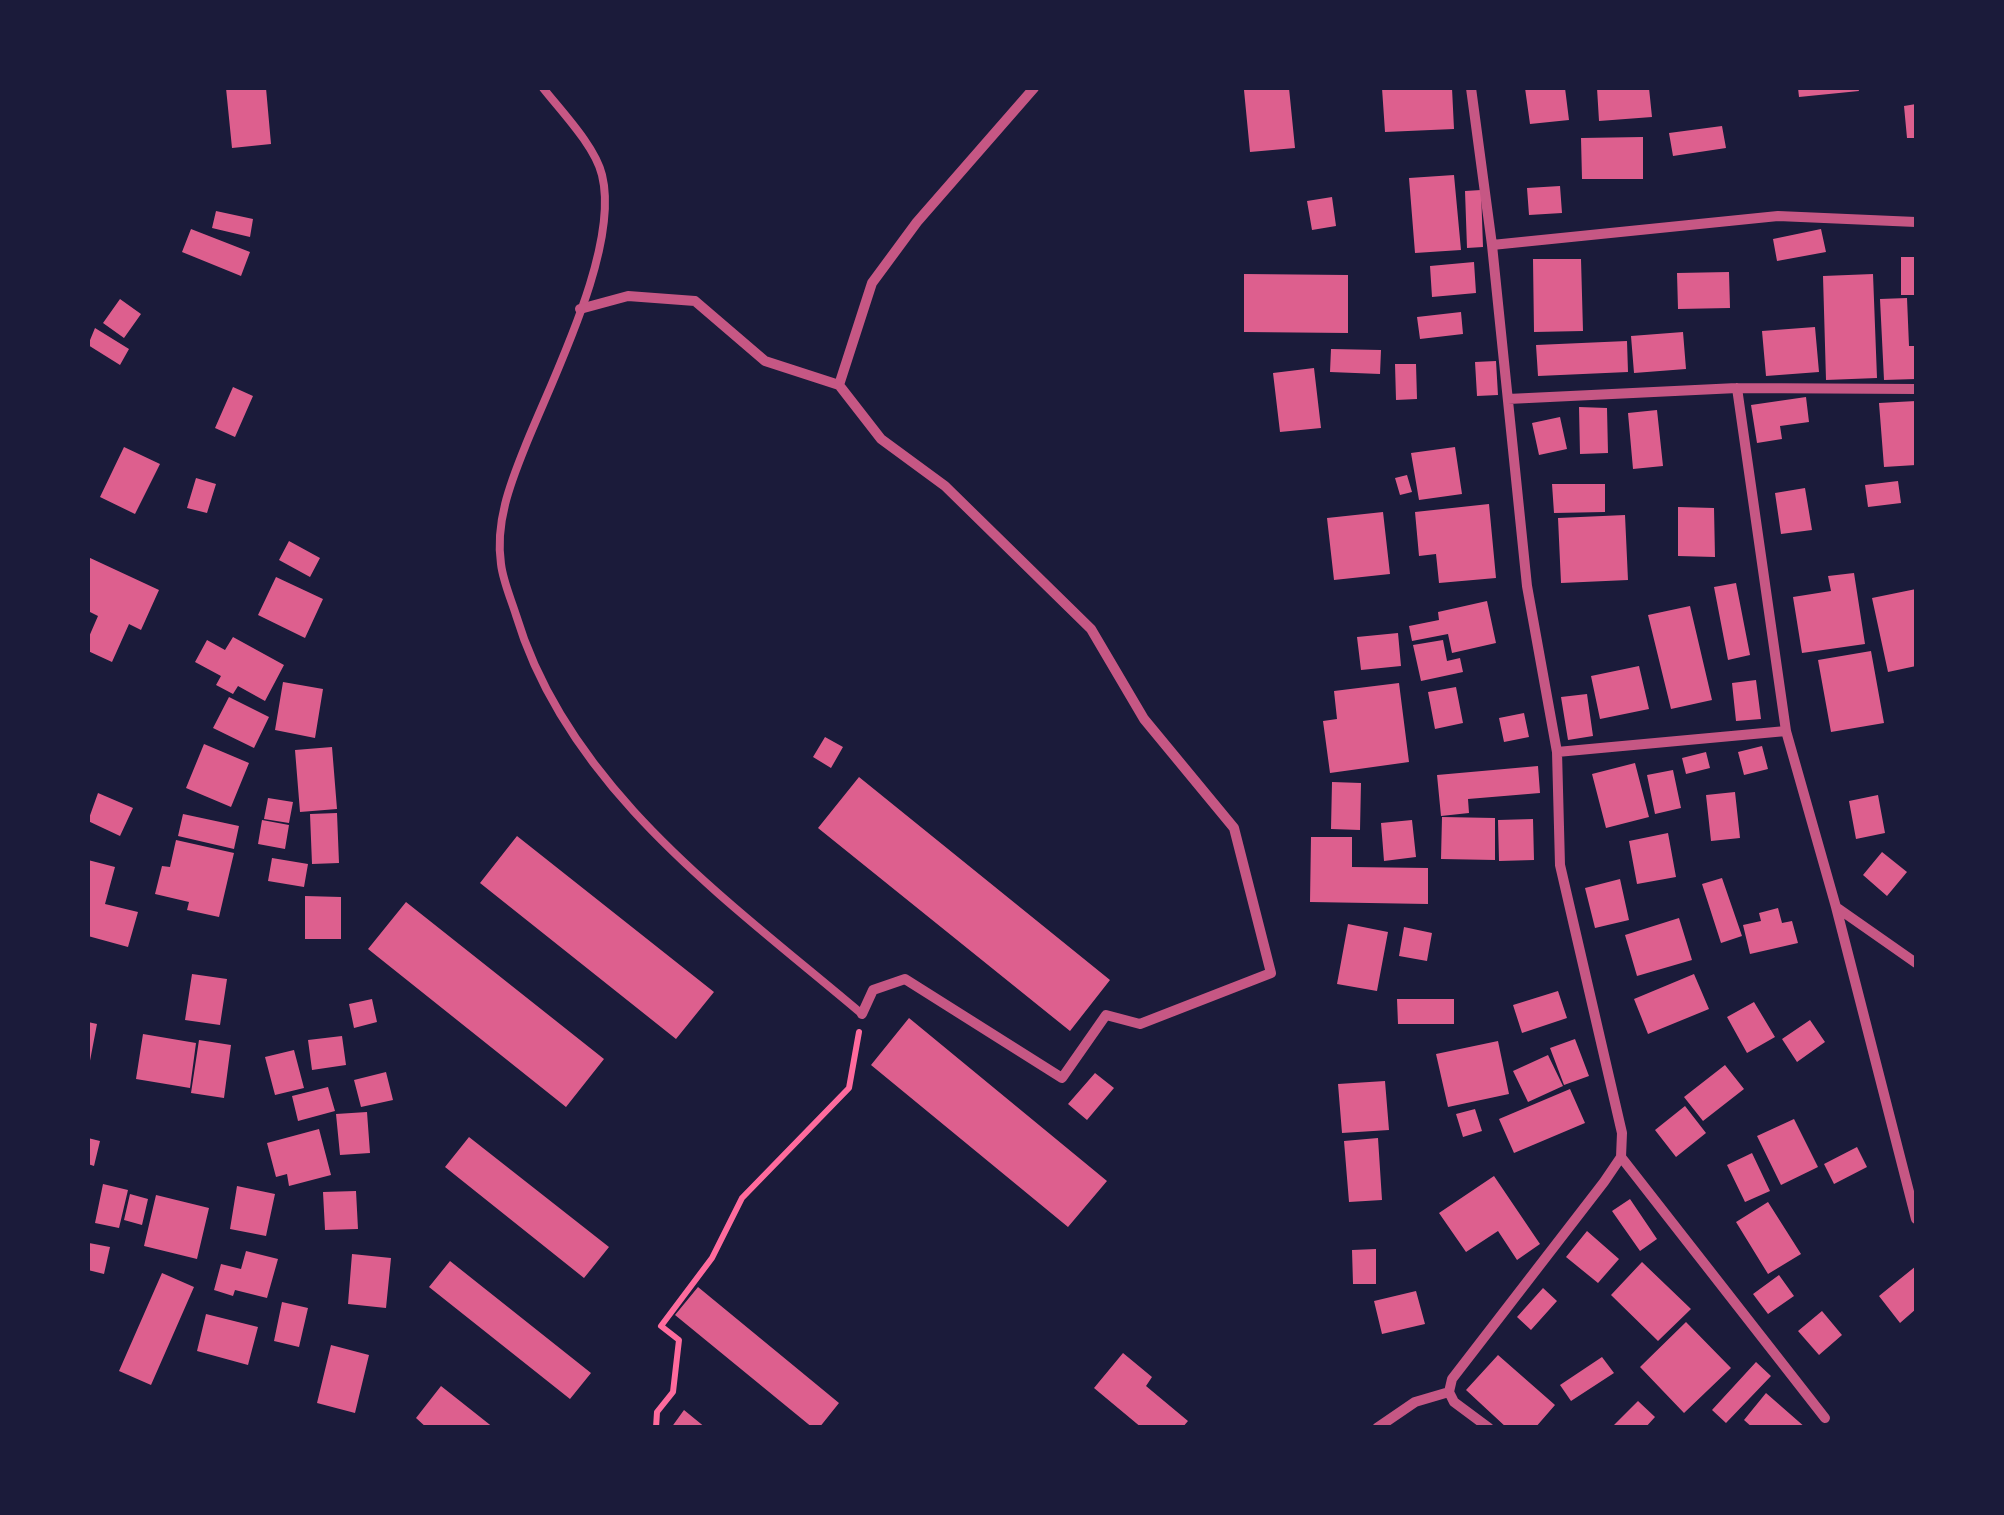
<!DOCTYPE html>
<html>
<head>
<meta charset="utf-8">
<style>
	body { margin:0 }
	#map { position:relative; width:2004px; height:1515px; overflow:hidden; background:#1b1b3a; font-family:"Public Sans",sans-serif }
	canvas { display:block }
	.frame { position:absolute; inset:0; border:90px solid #1b1b3a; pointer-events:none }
</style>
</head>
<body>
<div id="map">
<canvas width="2004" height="1515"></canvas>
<div class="frame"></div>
</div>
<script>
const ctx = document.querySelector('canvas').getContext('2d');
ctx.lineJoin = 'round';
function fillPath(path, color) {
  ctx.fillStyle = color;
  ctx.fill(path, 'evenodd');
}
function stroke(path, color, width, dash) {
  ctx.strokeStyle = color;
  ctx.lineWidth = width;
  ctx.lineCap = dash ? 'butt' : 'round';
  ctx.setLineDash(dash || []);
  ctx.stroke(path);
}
fillPath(new Path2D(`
	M226 88H266L271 144 232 148Z
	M1289 88 1295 148 1250 152 1244 90Z
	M1382 88H1452L1454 129 1385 132Z
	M1525 88H1565L1569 120 1530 124Z
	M1597 88H1649L1652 117 1599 121Z
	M1798 88H1858L1859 91 1799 97Z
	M1916 104V138H1907L1904 106Z
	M1722 126 1726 148 1673 156 1669 133Z
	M1643 137V179H1582L1581 138Z
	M1454 175 1461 250 1415 253 1409 178Z
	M1560 186 1562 213 1529 215 1527 188Z
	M1481 190 1483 247 1467 248 1465 191Z
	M1332 197 1336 226 1312 230 1307 201Z
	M216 211 253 219 250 237 212 228Z
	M191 229 250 252 241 276 182 252Z
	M1821 229 1826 252 1777 261 1773 239Z
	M1901 257H1916V295H1901Z
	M1533 259H1581L1583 331 1534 332Z
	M1474 262 1476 293 1432 297 1430 266Z
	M1729 272 1730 308 1678 309 1677 273Z
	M1244 274 1348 275V333L1244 332Z
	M1873 274 1877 378 1826 380 1823 276Z
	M1907 298 1909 346H1916V379L1884 380 1880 299Z
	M120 299 141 314 124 338 103 323Z
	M1461 312 1463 334 1420 339 1417 317Z
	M1815 327 1819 372 1766 376 1762 331Z
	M95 328 129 349 120 365 88 345Z
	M1683 332 1686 369 1634 373 1631 336Z
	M1627 341 1628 372 1538 376 1536 345Z
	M1331 349 1381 350 1380 374 1330 372Z
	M1496 361 1498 395 1477 396 1475 362Z
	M1395 364H1416L1417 399 1396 400Z
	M1314 368 1321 428 1280 432 1273 373Z
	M233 387 253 396 235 437 215 428Z
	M1806 397 1809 422 1780 426 1782 439 1757 443 1751 405Z
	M1916 401V465L1884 467 1879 403Z
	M1579 407 1607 408 1608 453 1580 454Z
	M1657 410 1663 466 1633 469 1628 413Z
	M1560 417 1567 449 1539 455 1532 423Z
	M124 447 160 464 135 514 100 497Z
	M1455 447 1462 494 1419 500 1411 453Z
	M1407 475 1412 492 1400 495 1395 478Z
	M196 478 216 484 207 513 187 508Z
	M1898 481 1901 503 1868 507 1865 485Z
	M1552 484H1605V512L1554 513Z
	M1805 488 1812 530 1781 534 1775 493Z
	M1489 504 1496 578 1439 583 1436 554 1419 556 1415 512Z
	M1678 507 1714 508 1715 557 1678 556Z
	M1383 512 1390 574 1334 580 1327 518Z
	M1625 515 1628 580 1561 583 1558 518Z
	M289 541 320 558 310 577 279 560Z
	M88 557 159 590 141 630 129 624 112 662 88 651V639L98 616 88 611Z
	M1854 573 1865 644 1802 653 1793 597 1831 591 1828 576Z
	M276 577 323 599 305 638 258 615Z
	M1736 583 1750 655 1728 660 1714 587Z
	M1916 589V666L1888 672 1872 598Z
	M1487 601 1496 643 1452 653 1448 634 1412 641 1409 626 1439 620 1438 612Z
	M1690 606 1712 700 1671 709 1648 615Z
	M1398 633 1401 666 1361 670 1357 637Z
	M233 637 284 665 265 701 238 686 233 694 216 685 221 676 195 662 207 640 225 650Z
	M1443 640 1447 661 1460 658 1463 672 1421 681 1413 645Z
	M1871 651 1884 723 1831 732 1818 660Z
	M1639 666 1649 709 1600 719 1591 676Z
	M1756 680 1761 719 1736 721 1732 683Z
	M283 682 323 689 315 738 275 730Z
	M1399 683 1409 762 1330 773 1323 721 1337 719 1334 691Z
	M1456 687 1463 723 1435 729 1428 692Z
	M1587 694 1593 736 1568 740 1561 697Z
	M229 697 269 717 254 748 213 728Z
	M1524 713 1529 737 1504 742 1499 718Z
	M825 737 843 747 831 768 813 757Z
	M204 744 249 763 231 807 186 788Z
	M1762 746 1768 769 1744 775 1738 752Z
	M332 747 337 809 300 812 295 750Z
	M1706 752 1710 768 1686 774 1682 758Z
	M1635 763 1649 817 1606 828 1592 774Z
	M1538 766 1540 793 1468 799 1469 813 1441 816 1437 775Z
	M1673 770 1681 808 1655 814 1647 775Z
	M859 777 1110 980 1070 1031 818 828Z
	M1332 782 1361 783 1360 830 1331 829Z
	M1735 792 1740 838 1711 841 1706 795Z
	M98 793 133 808 120 836 88 821Z
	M1878 795 1885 833 1856 839 1849 801Z
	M268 798 293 802 289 823 264 819Z
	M337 813 339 863 312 864 310 814Z
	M183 814 239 826 234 849 178 836Z
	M1442 817 1495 818V860L1441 859Z
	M1533 819 1534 860 1499 861 1498 820Z
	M262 820 289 825 285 849 258 844Z
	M1412 820 1416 857 1384 861 1381 823Z
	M1668 833 1676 877 1637 884 1629 841Z
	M517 836 714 992 676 1039 480 883Z
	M1311 837H1352V867L1428 868V904L1310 902Z
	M176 840 234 853 219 917 187 910 189 902 155 894 162 866 170 867Z
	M1882 852 1907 872 1887 896 1863 875Z
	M272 858 308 864 304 887 268 881Z
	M88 860 115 867 105 904 138 912 128 947 88 936Z
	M1722 878 1742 936 1721 943 1702 884Z
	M1620 879 1629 920 1595 928 1585 888Z
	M305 896 341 897V939H305Z
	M406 902 604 1059 566 1107 368 949Z
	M1778 908 1782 923 1792 921 1798 943 1750 954 1743 925 1761 921 1759 913Z
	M1679 918 1692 960 1637 976 1625 935Z
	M1348 924 1388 932 1377 991 1337 984Z
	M1404 927 1432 933 1427 961 1399 956Z
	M192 974 227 979 220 1025 185 1020Z
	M1694 974 1709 1009 1648 1034 1634 999Z
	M1558 991 1567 1018 1522 1033 1513 1005Z
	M372 999 377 1022 354 1028 349 1004Z
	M1397 999H1454V1024H1398Z
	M1754 1002 1775 1037 1747 1053 1727 1017Z
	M909 1018 1107 1181 1068 1227 871 1065Z
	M1810 1020 1825 1042 1797 1062 1782 1039Z
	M88 1022 97 1024 89 1066H88Z
	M143 1034 196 1043 190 1088 136 1079Z
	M342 1036 346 1065 312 1070 308 1040Z
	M1575 1039 1589 1076 1564 1085 1550 1048Z
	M199 1040 231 1045 224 1098 191 1093Z
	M1498 1041 1509 1094 1448 1107 1436 1054Z
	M294 1050 304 1088 275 1095 265 1057Z
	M1548 1055 1563 1086 1528 1102 1513 1071Z
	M1725 1065 1744 1089 1703 1121 1684 1097Z
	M386 1072 393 1100 361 1107 354 1080Z
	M1095 1073 1114 1088 1087 1120 1068 1104Z
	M1385 1081 1389 1130 1342 1133 1338 1084Z
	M328 1087 335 1111 298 1121 292 1096Z
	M1570 1089 1585 1123 1514 1153 1499 1119Z
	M1685 1106 1706 1133 1676 1157 1655 1130Z
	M1475 1109 1482 1131 1463 1137 1456 1114Z
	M367 1112 370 1153 340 1155 336 1114Z
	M1794 1119 1818 1167 1781 1185 1757 1136Z
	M319 1129 331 1175 289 1186 287 1174 276 1177 267 1143Z
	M469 1137 609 1247 584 1278 445 1167Z
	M88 1138 100 1141 94 1166 88 1164Z
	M1378 1138 1382 1200 1349 1202 1344 1141Z
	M1857 1147 1867 1167 1834 1184 1824 1164Z
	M1752 1153 1770 1191 1745 1202 1727 1165Z
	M1494 1176 1540 1244 1517 1260 1498 1231 1466 1252 1439 1213Z
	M103 1184 128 1190 119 1228 95 1223Z
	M237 1186 275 1194 266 1236 230 1229Z
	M356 1191 358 1229 325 1230 323 1192Z
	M130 1194 148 1199 142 1225 124 1220Z
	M156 1195 209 1208 197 1259 144 1246Z
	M1630 1199 1657 1239 1640 1251 1612 1211Z
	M1768 1202 1801 1254 1768 1274 1736 1222Z
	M1587 1231 1619 1259 1598 1283 1566 1257Z
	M89 1243 110 1247 104 1274 88 1270Z
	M1376 1249V1284H1353L1352 1250Z
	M246 1251 278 1259 267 1298 235 1290 233 1296 214 1290 221 1264 241 1269Z
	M352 1254 391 1258 386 1308 348 1304Z
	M450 1261 591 1373 570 1399 429 1287Z
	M1642 1262 1691 1309 1658 1341 1611 1295Z
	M1916 1266V1309L1900 1323 1879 1296Z
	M162 1273 194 1287 151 1385 119 1371Z
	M1779 1275 1794 1296 1768 1314 1753 1294Z
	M698 1287 839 1403 819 1428H813L675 1315Z
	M1543 1288 1557 1301 1531 1330 1517 1317Z
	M1416 1291 1425 1324 1382 1334 1374 1301Z
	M282 1302 308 1308 299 1347 274 1341Z
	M1822 1311 1842 1335 1819 1355 1798 1331Z
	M206 1314 258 1327 248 1365 197 1351Z
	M1686 1322 1731 1368 1684 1413 1640 1367Z
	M331 1345 369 1355 355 1413 317 1403Z
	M1123 1353 1152 1377 1146 1386 1188 1421 1182 1428H1142L1094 1388Z
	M1498 1355 1555 1405 1535 1428H1507L1466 1390Z
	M1602 1357 1614 1373 1571 1401 1560 1385Z
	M1756 1362 1771 1376 1726 1423 1712 1410Z
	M441 1386 494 1428H427L416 1418Z
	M1766 1393 1806 1428H1753L1744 1420Z
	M1638 1401 1655 1417 1645 1428H1611Z
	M684 1410 706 1428H671Z`), '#dd5f8e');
stroke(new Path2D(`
	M656 1428 657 1412 673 1392 679 1340 661 1326 712 1258 742 1198 849 1088 859 1032`), '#ff6b9d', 6);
stroke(new Path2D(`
	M543 88C561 111 595 146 602 175 620 247 553 377 525 447 510 484 495 523 501 564 503 581 511 599 516 615 568 789 730 902 862 1014`), '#c65784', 8);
stroke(new Path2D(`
	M1492 245 1778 216 1916 222
	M580 309 628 296 695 301 765 361 839 385 872 283 917 222 1034 88
	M839 385 881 439 945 486 1091 629 1144 719 1234 828 1271 973 1140 1024 1106 1015 1062 1078 905 979 873 990 862 1014
	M1737 388 1786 731 1836 907 1916 1219
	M1508 399 1737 388 1916 389
	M1557 752 1786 731
	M1836 907 1916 963
	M1621 1157 1825 1418
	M1449 1392 1452 1379 1604 1182 1621 1157 1622 1133 1560 865 1557 752 1527 586 1492 245 1471 88
	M1449 1392 1454 1402 1489 1428
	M1377 1428 1415 1402 1449 1392`), '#c65784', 10);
</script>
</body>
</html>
